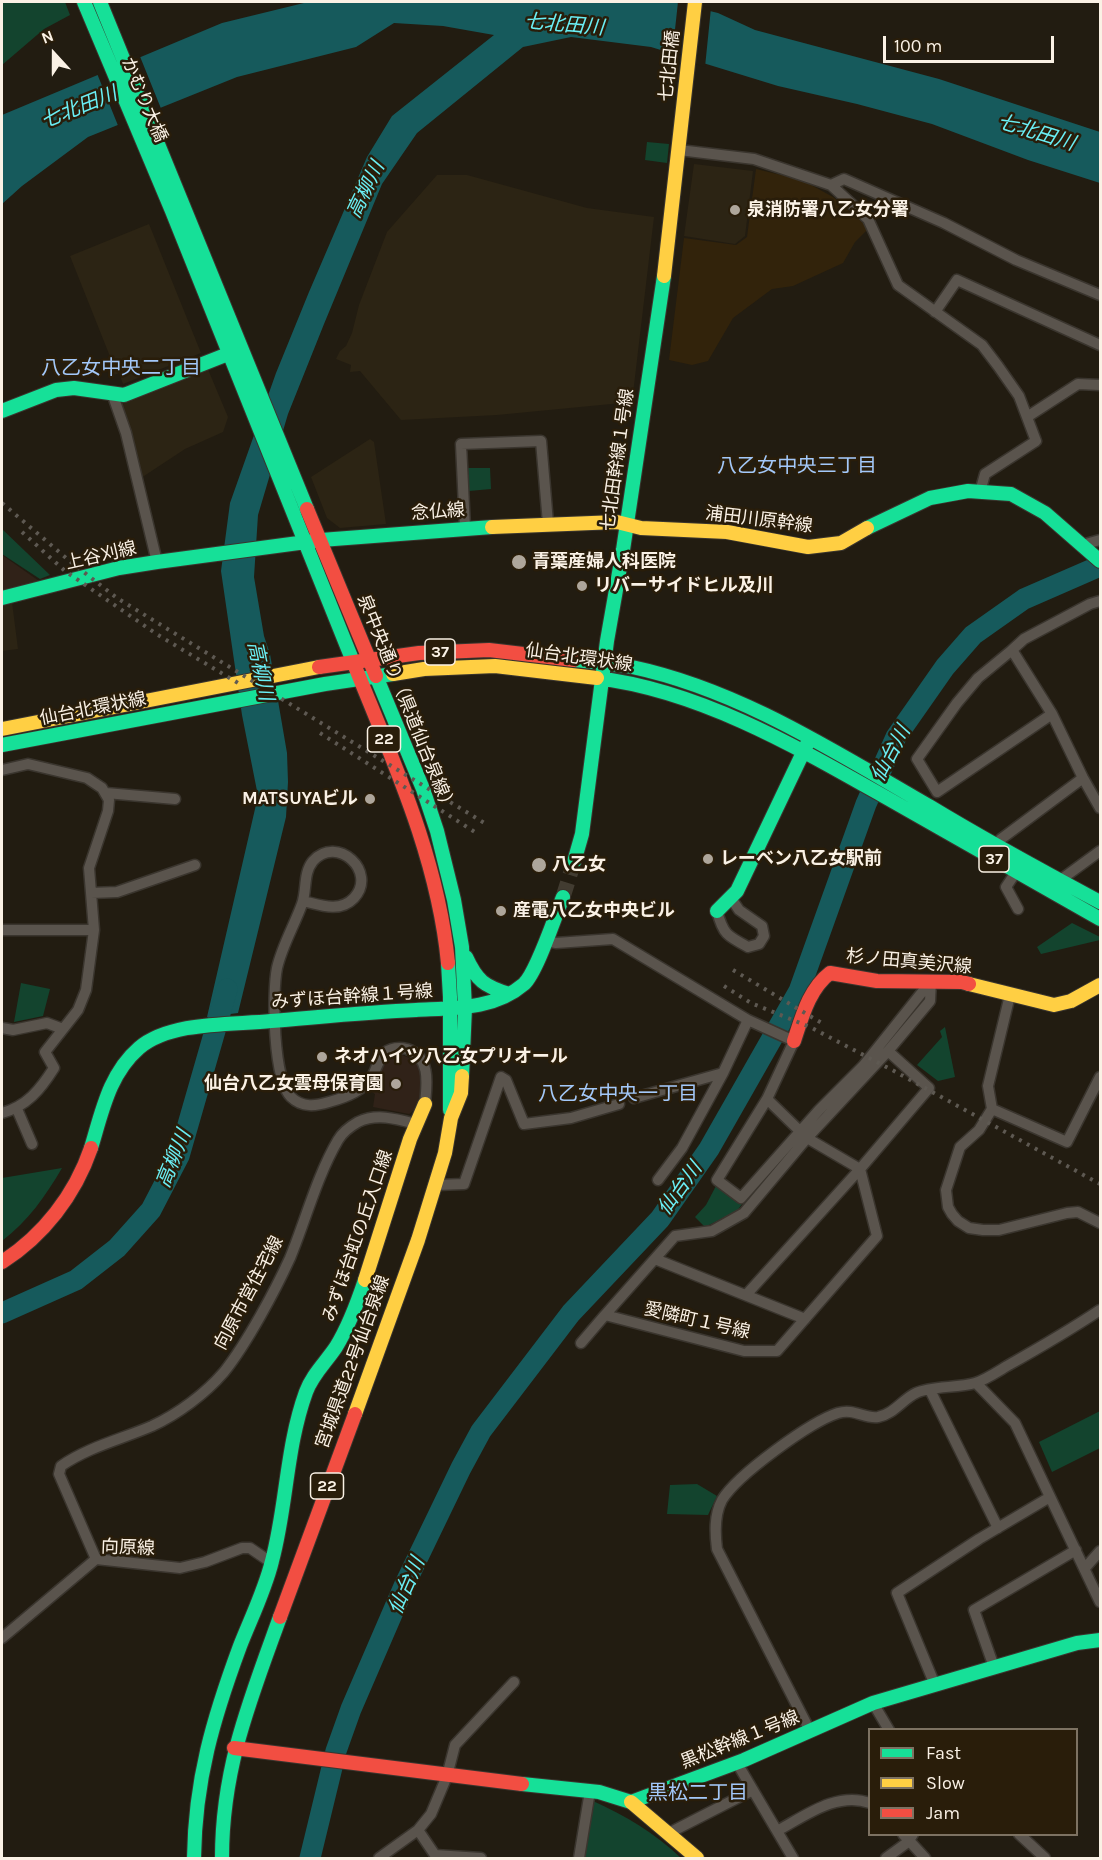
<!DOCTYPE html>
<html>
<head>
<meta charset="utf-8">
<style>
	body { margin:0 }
	#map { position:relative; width:1102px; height:1860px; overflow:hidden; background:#221c11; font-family:Karla,sans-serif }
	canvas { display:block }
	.frame { position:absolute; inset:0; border:3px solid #faf1e5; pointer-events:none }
	.legend { position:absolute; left:868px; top:1728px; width:210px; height:108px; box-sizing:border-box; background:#291d0a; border:2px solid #7d7262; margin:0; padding:8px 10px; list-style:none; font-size:18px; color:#faf1e5 }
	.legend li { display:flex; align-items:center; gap:12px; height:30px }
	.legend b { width:30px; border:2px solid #7d7262 }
	.north { position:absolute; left:24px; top:24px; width:60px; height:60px; -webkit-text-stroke:4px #291d0a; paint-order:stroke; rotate:339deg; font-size:16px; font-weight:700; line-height:24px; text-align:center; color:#faf1e5 }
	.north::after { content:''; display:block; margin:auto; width:21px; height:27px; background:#faf1e5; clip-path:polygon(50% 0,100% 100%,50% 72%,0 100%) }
	.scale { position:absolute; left:883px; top:36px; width:171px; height:27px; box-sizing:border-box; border:3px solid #faf1e5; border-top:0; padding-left:8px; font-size:18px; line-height:21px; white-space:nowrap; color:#faf1e5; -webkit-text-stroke:4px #291d0a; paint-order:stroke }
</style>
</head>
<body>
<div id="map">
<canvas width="1102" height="1860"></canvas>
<div class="frame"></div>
<ul class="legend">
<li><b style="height:8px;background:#16e098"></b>Fast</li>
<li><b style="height:8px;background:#ffcf43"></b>Slow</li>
<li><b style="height:8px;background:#f24e42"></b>Jam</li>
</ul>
<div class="north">N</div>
<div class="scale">100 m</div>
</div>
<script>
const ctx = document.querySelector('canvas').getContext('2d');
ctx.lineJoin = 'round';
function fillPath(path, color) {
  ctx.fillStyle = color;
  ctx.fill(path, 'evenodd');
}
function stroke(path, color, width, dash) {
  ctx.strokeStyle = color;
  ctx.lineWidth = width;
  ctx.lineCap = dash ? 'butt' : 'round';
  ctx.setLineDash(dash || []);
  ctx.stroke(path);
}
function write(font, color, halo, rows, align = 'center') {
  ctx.font = font + ' Karla,"Noto Sans JP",sans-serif';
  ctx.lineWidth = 5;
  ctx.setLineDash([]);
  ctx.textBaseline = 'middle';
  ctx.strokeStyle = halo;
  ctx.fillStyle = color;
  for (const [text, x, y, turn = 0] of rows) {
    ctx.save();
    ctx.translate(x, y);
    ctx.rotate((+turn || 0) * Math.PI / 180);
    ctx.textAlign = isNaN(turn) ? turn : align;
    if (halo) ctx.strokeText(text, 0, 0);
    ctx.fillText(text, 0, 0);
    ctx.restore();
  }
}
fillPath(new Path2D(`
	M694 164 753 171 745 236 735 244 684 236Z
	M437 175H467L587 208 654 217 632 402 497 415 401 420 360 371 350 372 351 365 336 359 340 351 346 346 352 333 359 305 387 232Z
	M149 224 201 353 123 384 119 373 111 376 107 366 113 364 70 256Z
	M207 367 228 417 223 432 185 449 141 478 119 402Z
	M370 439 374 442 386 524 340 528 327 518 311 477Z
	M12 602 18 649 2 651V605Z`), '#2c2414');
fillPath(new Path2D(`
	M756 169 802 180 833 197 869 228 855 242 843 263 793 286 772 289 733 318 708 361 692 365 669 360 684 238 736 245 747 237Z`), '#32230b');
fillPath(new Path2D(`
	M2 555 39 581 2 590Z
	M402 1055 412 1059 419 1065 421 1072 420 1097 416 1109 409 1114 373 1107 375 1094 367 1089 377 1079 384 1062 390 1057Z`), '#302218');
fillPath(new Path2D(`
	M2 2H65L70 15 44 29 2 65Z
	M647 142 669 144 667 163 645 160Z
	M468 468H490L491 489 469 491Z
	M2 529 50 575 40 579 2 554Z
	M1072 923 1100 937V940L1041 954 1037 947Z
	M21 983 50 989 43 1016 14 1022Z
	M945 1027 955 1077 938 1081 917 1065 942 1037 940 1031Z
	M62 1168C45 1197 28 1221 2 1241V1178Z
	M717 1184 742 1204 737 1211 705 1227 695 1217 706 1205Z
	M1100 1411V1448L1052 1472 1039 1442Z
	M697 1484 717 1496 708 1515 667 1514 670 1485Z
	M593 1801C626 1816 655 1833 681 1858H583Z`), '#13442e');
fillPath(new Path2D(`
	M308 2H673L718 13 755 30 939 79 1100 132V183L1028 160 932 124 857 104 778 86 651 47 571 37 523 47 417 133 382 184 324 324 288 414 258 515 254 577 264 636 270 654 287 753 288 782 286 817 238 1013 207 1017 258 796 242 715 221 571 230 503 276 373 309 292 367 157 392 116 494 35 443 26 394 23 356 47 237 77 88 137 22 186 2 204V115L222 23Z`), '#165a5c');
fillPath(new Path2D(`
	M678 2 711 8 705 67 672 57Z
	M139 54 162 111 119 128 96 71Z`), '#221c11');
stroke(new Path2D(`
	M2 1313 76 1280 117 1248 151 1210 179 1156 227 989
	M310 1858 336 1751 351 1709 405 1584 461 1468 481 1431 571 1313 660 1219 709 1149 799 991 866 804 896 737 945 667 973 635 1024 599 1100 566`), '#165a5c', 21);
stroke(new Path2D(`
	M563 897 574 862`), '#423c31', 15, [15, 8]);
const street = new Path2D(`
	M679 150 754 159 831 185 868 219 898 285 982 345 998 366 1019 396 1036 441 985 474 980 492
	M831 185 844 179 944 223 1016 260 1100 295
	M935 312 957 280 1100 345
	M112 393 126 433 157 562
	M1027 417 1078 384 1100 385
	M465 528 461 444 541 441 548 523
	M1082 545 1100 540
	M1012 650 1024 639 1090 604 1100 601
	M1052 714 937 792 917 759 957 703 978 678 1012 650 1052 714 1083 778 1100 808
	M2 770 28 764 87 778 102 788 109 800 108 811 89 868 94 930 86 990 78 1010 45 1052 54 1068C40 1090 27 1106 2 1113
	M106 793 175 799
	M996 846 1001 839 1083 778
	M1016 872 1006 887 1018 909
	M1059 881 1100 851
	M91 893 117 892 195 865
	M303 901C320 905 340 913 354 898 378 872 337 834 313 861 303 873 307 890 302 904 294 926 282 946 277 968 272 993 273 1080 291 1097 302 1108 316 1106 329 1102 347 1097 364 1091 374 1073 377 1066 379 1060 384 1053 391 1048 399 1047 407 1049 431 1057 427 1084 425 1104
	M717 911C723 934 727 936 748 947L759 944 764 936 762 926 739 910 731 898
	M2 930H94
	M547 941 556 943 613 939 748 1020 794 1041 767 1099 807 1138 860 1169 877 1236 777 1351H744L605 1315 675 1236 712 1231 744 1213 807 1138 888 1051 930 1001 931 981
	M1010 995 988 1086 992 1109 1067 1142 1100 1077
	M2 1028 13 1030 47 1023 63 1029
	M634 1098 723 1073
	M767 1099 717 1180 741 1198 819 1110 863 1066 931 981
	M17 1109 32 1144
	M992 1109 979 1130 960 1147 946 1190 948 1207 952 1214 958 1221 969 1228 983 1230H999L1067 1213 1078 1212 1100 1223
	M658 1180 682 1148 723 1073 748 1020
	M436 1185 464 1184 501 1077 506 1080 524 1124 571 1118 619 1104
	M655 1259 805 1319
	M746 1295 860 1169 929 1088 888 1051
	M581 1343 605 1315
	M976 1383 1015 1423 1100 1602
	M930 1390 998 1528
	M96 1559 59 1474 61 1466C88 1447 122 1439 152 1426 178 1414 205 1394 224 1372 247 1343 275 1291 290 1258 306 1219 317 1176 338 1140 342 1133 351 1126 358 1122 377 1113 397 1119 416 1124
	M1085 1568 1100 1551
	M2 1638 96 1559 180 1568 205 1562 242 1548H250L272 1563
	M994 1667 974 1610 1076 1550
	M935 1685 897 1593 979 1539 1050 1497
	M873 1703 889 1730
	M810 1731 717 1549C715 1533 714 1515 722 1500 737 1475 810 1422 838 1413 854 1408 864 1419 878 1417 894 1414 903 1399 916 1393 930 1386 958 1388 975 1383 985 1380 997 1372 1007 1366 1039 1348 1070 1330 1100 1310
	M737 1763 777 1831
	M418 1830 435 1855 481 1858
	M669 1833 753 1790
	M903 1834 925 1858
	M1019 1834 1045 1858
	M379 1858 418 1830 431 1814 447 1776 455 1745 514 1682
	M579 1858 590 1791
	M793 1858 777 1831C805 1816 837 1791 870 1803
	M886 1858 908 1842 913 1834`);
const fast = new Path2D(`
	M84 2 172 211 354 664
	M100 2 307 509
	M2 411 56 390 74 388 124 395 228 354
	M867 528 930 498 968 491 1011 494 1045 513 1100 561
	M2 598 119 568 157 562 321 540 492 527
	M574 660C593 662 613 663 632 667 740 690 835 752 929 806 985 840 1042 871 1100 902
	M376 676 423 789 437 831 454 900 462 947 465 1008 462 1076
	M597 678C703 691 802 750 894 802 962 841 1031 880 1100 919
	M2 745 325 684 393 674
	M574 862 582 834 607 641 623 550 664 276
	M717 911 737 891 809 740
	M466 957C477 981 484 986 509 994
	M448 963 450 997V1110
	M91 1148C102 1112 109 1074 139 1048 171 1021 232 1025 271 1021 320 1017 368 1012 416 1010 453 1008 494 1010 524 984 537 972 555 916 563 897
	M522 1784 599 1792 631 1802 744 1760 873 1703 1077 1643 1100 1640
	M194 1858C195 1780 213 1719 240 1646 251 1618 265 1590 272 1561 287 1505 286 1447 306 1392 312 1375 326 1362 336 1347 349 1326 357 1304 365 1280
	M222 1858C222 1768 250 1700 280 1617`);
const slow = new Path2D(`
	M664 276 695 2
	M492 527 617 522 641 528 727 532 808 547 841 543 867 528
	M393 674 424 669 495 666 597 678
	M2 729 319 667
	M969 984 1054 1005 1071 1001 1100 985
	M365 1280 410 1139 425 1104
	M355 1414 418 1240 445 1153 451 1118 461 1093 462 1076
	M631 1802 697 1858`);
const jam = new Path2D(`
	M307 509 376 676
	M354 664C393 761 438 858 448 963
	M319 667 419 653 489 650 574 660
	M794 1041C802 1017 809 989 830 973L877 981 962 982 969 984
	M2 1262C43 1236 75 1195 91 1148
	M280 1617 355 1414
	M234 1748 522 1784`);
stroke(street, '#3a352e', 13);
stroke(fast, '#3a352e', 16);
stroke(slow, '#3a352e', 16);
stroke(jam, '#3a352e', 16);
stroke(street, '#5a544d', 10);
stroke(fast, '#16e098', 14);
stroke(slow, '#ffcf43', 14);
stroke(jam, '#f24e42', 14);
stroke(new Path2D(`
	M2 503 72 563 117 598 486 824
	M22 532 65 571 158 635 238 683
	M320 733 478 834
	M733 970 825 1025
	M724 986 751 1003 810 1027 894 1071 1100 1184`), '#5e5952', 4, [3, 6]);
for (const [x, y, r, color] of [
	[735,210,6,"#aea69b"],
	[519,562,8,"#aea69b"],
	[582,586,6,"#aea69b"],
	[370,799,6,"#aea69b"],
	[708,859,6,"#aea69b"],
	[539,865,8,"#aea69b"],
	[501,911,6,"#aea69b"],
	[322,1057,6,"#aea69b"],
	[396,1084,6,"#aea69b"]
]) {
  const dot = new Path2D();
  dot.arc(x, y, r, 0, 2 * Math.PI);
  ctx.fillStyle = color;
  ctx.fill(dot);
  stroke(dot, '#291d0a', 2);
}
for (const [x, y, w] of [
	[440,652,30],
	[384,739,33],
	[994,859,30],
	[327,1486,33]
]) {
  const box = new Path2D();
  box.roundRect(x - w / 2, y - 13, w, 26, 4.5);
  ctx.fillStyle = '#291d0a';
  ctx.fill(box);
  stroke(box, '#faf1e5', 1.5);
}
write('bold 16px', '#faf1e5', null, [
	["37",440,652],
	["22",384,739],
	["37",994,859],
	["22",327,1486]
]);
write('18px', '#faf1e5', '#291d0a', [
	["七北田橋",670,66,-84],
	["かむり大橋",144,100,67],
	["七北田幹線１号線",618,460,-82],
	["念仏線",438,512,-4],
	["浦田川原幹線",759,520,7],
	["上谷刈線",101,556,-13],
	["仙台北環状線",579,658,8],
	["泉中央通り（県道仙台泉線）",406,704,68],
	["仙台北環状線",93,709,-11],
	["杉ノ田真美沢線",909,962,5],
	["みずほ台幹線１号線",352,997,-4],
	["みずほ台虹の丘入口線",358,1236,-71],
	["向原市営住宅線",249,1293,-62],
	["愛隣町１号線",697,1321,13],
	["宮城県道22号仙台泉線",353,1362,-70],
	["向原線",128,1548,2],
	["黒松幹線１号線",740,1740,-22]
]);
write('bold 18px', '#faf1e5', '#291d0a', [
	["泉消防署八乙女分署",747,210],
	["青葉産婦人科医院",532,562],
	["リバーサイドヒル及川",594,586],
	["MATSUYAビル",358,799,"right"],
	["レーベン八乙女駅前",720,859],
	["八乙女",552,865],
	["産電八乙女中央ビル",513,911],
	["ネオハイツ八乙女プリオール",334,1057],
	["仙台八乙女雲母保育園",384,1084,"right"]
], 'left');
write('italic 20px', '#6aeff5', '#291d0a', [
	["七北田川",564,25,5],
	["七北田川",79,108,-22],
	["七北田川",1036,133,17],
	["高柳川",366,190,-64],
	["高柳川",260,671,78],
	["仙台川",891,754,-62],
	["高柳川",174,1159,-68],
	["仙台川",680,1189,-54],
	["仙台川",407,1586,-66]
]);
write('20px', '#a3c8f9', '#291d0a', [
	["八乙女中央二丁目",121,368],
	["八乙女中央三丁目",797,466],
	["八乙女中央一丁目",618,1094],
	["黒松二丁目",698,1793]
]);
</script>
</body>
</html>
